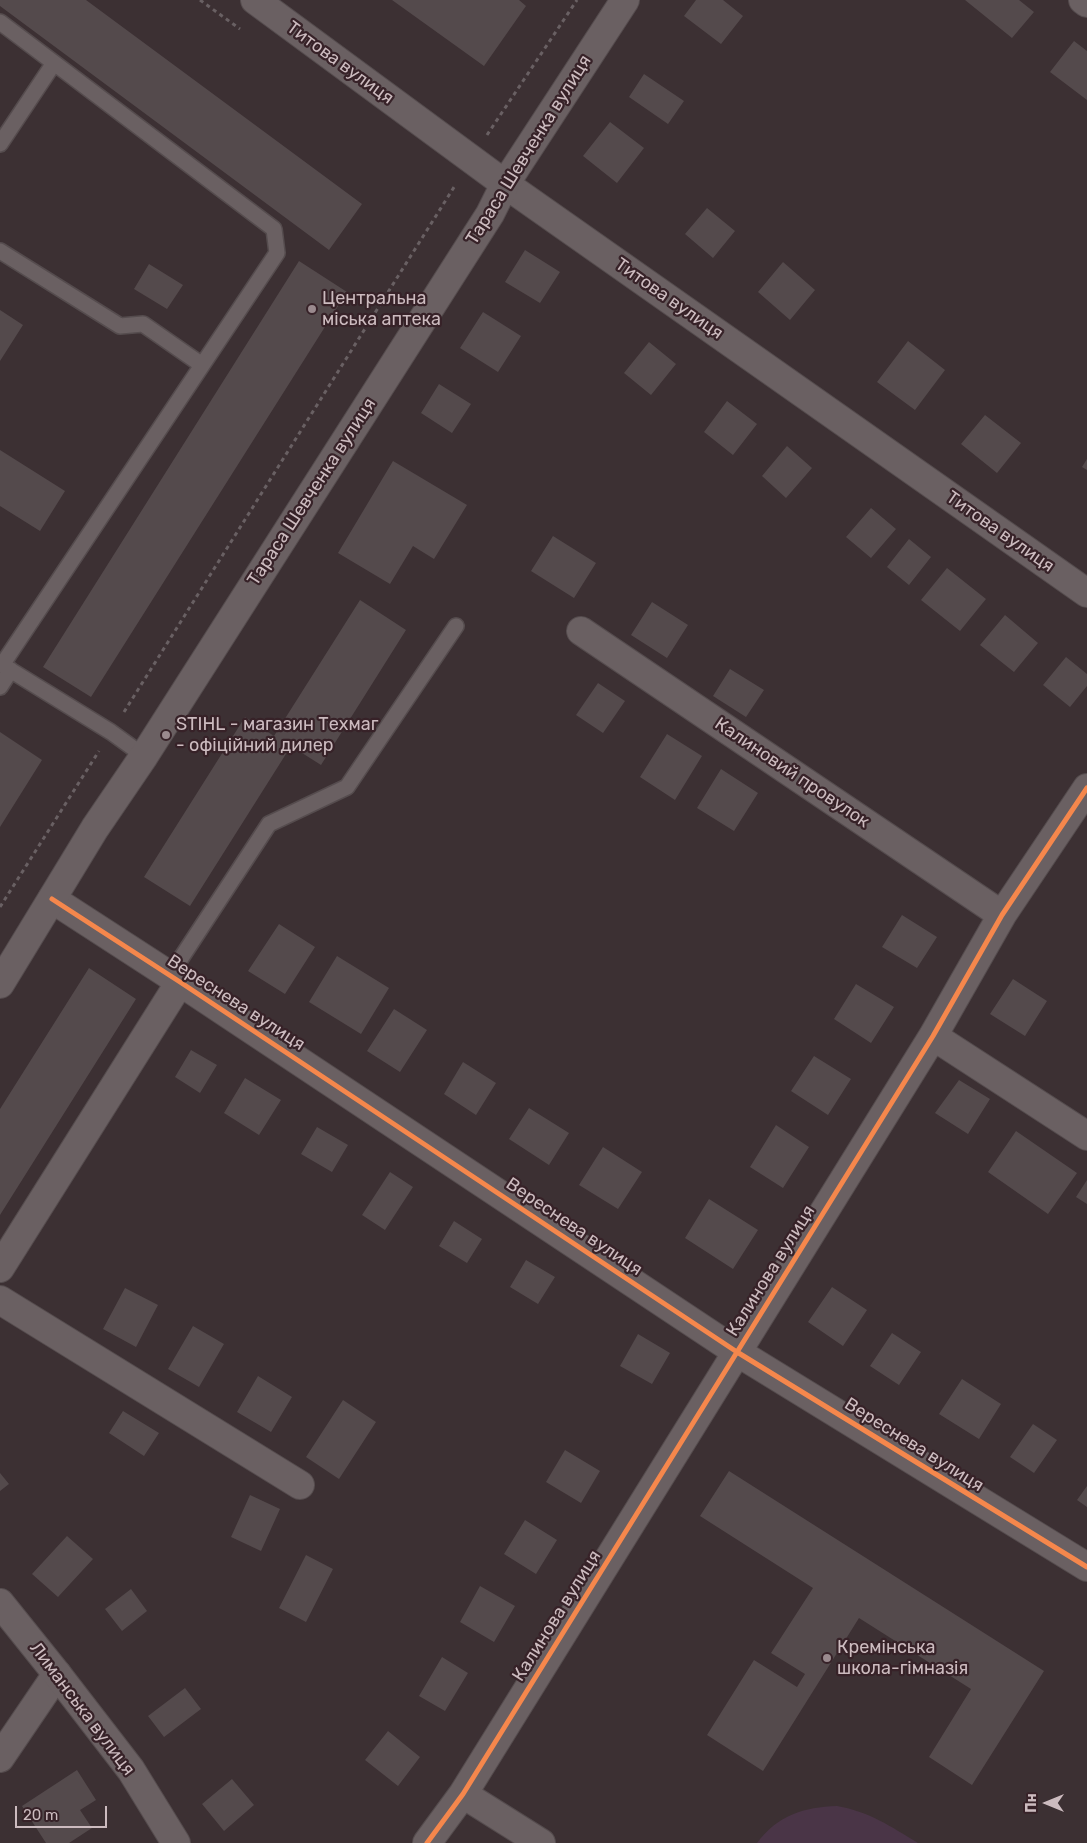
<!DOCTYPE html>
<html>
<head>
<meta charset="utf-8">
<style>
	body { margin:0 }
	#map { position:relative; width:1087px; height:1843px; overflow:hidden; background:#3c3033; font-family:Rubik,sans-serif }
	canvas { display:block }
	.north { position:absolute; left:1022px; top:1778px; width:50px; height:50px; -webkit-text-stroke:4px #372228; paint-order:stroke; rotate:270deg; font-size:14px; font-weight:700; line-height:20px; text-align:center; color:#ccbbbf }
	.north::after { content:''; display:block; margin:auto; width:18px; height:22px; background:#ccbbbf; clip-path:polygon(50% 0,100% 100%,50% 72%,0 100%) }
	.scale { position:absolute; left:15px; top:1806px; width:92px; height:22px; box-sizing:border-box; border:2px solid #ccbbbf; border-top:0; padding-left:6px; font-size:15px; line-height:18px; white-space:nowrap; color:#ccbbbf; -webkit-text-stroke:4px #372228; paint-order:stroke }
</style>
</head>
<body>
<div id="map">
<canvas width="1087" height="1843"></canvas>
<div class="north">Пн</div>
<div class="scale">20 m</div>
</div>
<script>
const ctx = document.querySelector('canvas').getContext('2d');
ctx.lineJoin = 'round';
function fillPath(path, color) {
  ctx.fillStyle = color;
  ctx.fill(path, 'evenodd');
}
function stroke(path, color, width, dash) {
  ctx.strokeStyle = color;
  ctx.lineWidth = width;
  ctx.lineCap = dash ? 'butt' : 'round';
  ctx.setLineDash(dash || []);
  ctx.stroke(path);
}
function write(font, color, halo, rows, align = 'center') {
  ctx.font = font + ' Rubik,sans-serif';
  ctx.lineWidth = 4.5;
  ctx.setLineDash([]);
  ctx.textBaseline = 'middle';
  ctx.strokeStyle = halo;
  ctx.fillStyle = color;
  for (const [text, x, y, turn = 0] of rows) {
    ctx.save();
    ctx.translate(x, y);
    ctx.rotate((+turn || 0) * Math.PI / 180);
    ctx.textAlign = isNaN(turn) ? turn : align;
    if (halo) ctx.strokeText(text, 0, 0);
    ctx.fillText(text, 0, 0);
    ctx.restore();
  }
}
fillPath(new Path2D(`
	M837 1806C870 1812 890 1826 918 1843H757C778 1815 804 1807 837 1806Z`), '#4a3547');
fillPath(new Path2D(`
	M0 0H86L362 204 329 250 0 6Z
	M392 0H519L526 6 484 66Z
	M696 0H723L743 16 721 44 684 16Z
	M965 0H1019L1034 12 1012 38Z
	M1074 41 1087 51V100L1050 72Z
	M644 74 684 101 668 124 629 97Z
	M610 122 644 148 617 183 583 156Z
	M707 208 735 231 713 258 685 234Z
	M525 250 560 272 540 303 505 282Z
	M299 261 347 292 91 697 43 667Z
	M783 262 815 290 790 320 758 292Z
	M149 264 183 285 167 309 134 289Z
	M0 310 23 325 0 361Z
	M483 312 521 336 498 372 460 348Z
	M908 341 945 370 915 410 877 382Z
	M649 342 676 364 651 395 624 373Z
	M439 384 471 404 452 433 421 413Z
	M727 401 757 424 733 455 704 432Z
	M985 415 1021 443 997 473 961 444Z
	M787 446 812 468 786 498 762 476Z
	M0 450 65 491 40 531 0 506Z
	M1087 459V470L1082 467Z
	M393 461 467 505 434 559 413 546 390 584 338 553Z
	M871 508 896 529 871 558 846 537Z
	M553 536 596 563 574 598 531 571Z
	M909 539 931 557 909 585 887 567Z
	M947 568 986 599 960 631 921 600Z
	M360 600 406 630 321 765 291 746 190 906 144 877 245 717 274 736Z
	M652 602 688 625 667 658 631 635Z
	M1005 615 1038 643 1014 672 980 645Z
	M1066 657 1087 674V686L1070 707 1043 685Z
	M730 669 764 690 746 717 713 696Z
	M598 683 625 701 603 733 576 715Z
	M0 732 42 760 0 827Z
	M667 734 702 756 675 800 640 777Z
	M721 769 758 793 734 831 697 808Z
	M902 915 937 937 917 968 882 947Z
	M279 924 315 947 285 994 248 971Z
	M337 956 389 988 361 1034 309 1002Z
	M89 968 136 999 0 1215V1109Z
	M1013 979 1047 1001 1025 1036 990 1014Z
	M856 984 894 1007 871 1043 834 1019Z
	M394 1009 427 1030 400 1072 367 1051Z
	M191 1050 217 1065 200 1093 175 1077Z
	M814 1056 851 1079 828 1115 791 1091Z
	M463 1062 496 1083 476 1115 444 1094Z
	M245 1078 281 1100 259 1135 224 1113Z
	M959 1080 990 1099 968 1134 935 1113Z
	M529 1108 569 1133 549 1165 509 1139Z
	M776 1125 809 1147 783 1188 750 1167Z
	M317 1127 348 1145 332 1172 301 1154Z
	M1016 1131 1077 1173 1048 1214 988 1172Z
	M603 1147 642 1172 618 1209 579 1185Z
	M390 1172 413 1187 385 1230 362 1215Z
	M1087 1180V1204L1076 1197Z
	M709 1199 758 1230 733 1269 685 1238Z
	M454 1221 482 1239 467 1263 439 1246Z
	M526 1260 555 1277 538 1304 510 1287Z
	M832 1287 867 1310 843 1346 808 1322Z
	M125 1288 158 1305 136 1347 103 1329Z
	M193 1326 224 1344 199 1387 168 1369Z
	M892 1333 921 1352 899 1385 870 1366Z
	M638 1334 670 1353 652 1384 620 1366Z
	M258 1376 292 1397 271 1432 237 1412Z
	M962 1379 1001 1404 979 1439 939 1414Z
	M343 1400 376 1422 339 1479 306 1457Z
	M123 1411 159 1433 144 1456 109 1433Z
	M1033 1424 1057 1440 1034 1473 1010 1457Z
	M565 1450 600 1471 581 1503 546 1482Z
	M729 1471 1044 1671 972 1785 929 1757 971 1689 859 1618 763 1771 707 1735 754 1660 797 1687 805 1674 771 1653 813 1588 700 1516Z
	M0 1473 9 1484 0 1491Z
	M1087 1486V1507L1077 1500Z
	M250 1495 280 1509 261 1551 231 1537Z
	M525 1520 557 1540 536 1574 504 1554Z
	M67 1536 93 1559 58 1597 32 1574Z
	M306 1555 333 1569 306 1622 279 1608Z
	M480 1586 515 1606 494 1642 460 1622Z
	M131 1589 147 1611 122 1631 105 1609Z
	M442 1657 468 1673 445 1711 419 1696Z
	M185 1688 201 1709 164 1737 148 1716Z
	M388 1731 420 1757 398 1786 365 1760Z
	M77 1770 96 1800 80 1810 92 1828 69 1843H46L22 1806Z
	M232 1779 254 1805 224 1831 202 1804Z`), '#544a4c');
const service = new Path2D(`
	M0 22 274 229 277 253 2 665 111 732 144 756
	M0 144 54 63
	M0 251 120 326 143 324 202 365
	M0 687 11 670
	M170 975 269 824 347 787 456 626`);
const minor = new Path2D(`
	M1083 0 1087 3
	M505 184 1087 593
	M581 631 1002 915
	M52 899 180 982 737 1352 1087 1567
	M933 1036 1087 1136
	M0 1268 180 982
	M0 1300 300 1485
	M0 1758 57 1674
	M463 1794 541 1843
	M427 1843 463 1794 933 1036 1002 915 1087 788`);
const tertiary = new Path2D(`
	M255 0 505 184
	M0 984 95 828 144 756 490 214 505 184 625 0
	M0 1603 57 1674 131 1770 176 1843`);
stroke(service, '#554c4e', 18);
stroke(minor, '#554c4e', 30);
stroke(tertiary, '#554c4e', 30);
stroke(new Path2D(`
	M200 0 240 29
	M487 135 577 0
	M124 712 456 184
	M0 907 99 751`), '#696063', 3, [4, 4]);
stroke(service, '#6a6062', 15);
stroke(minor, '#6a6062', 28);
stroke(tertiary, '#6a6062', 28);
stroke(new Path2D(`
	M52 899 180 982 737 1352 1087 1567
	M427 1843 463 1794 933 1036 1002 915 1087 788`), '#f5874c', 5);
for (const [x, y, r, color] of [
	[312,309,5,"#9a8a8e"],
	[166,735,5,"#9a8a8e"],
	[827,1658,5,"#9a8a8e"]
]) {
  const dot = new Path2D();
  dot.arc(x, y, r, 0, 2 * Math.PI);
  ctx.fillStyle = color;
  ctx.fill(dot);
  stroke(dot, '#372228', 2);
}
write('18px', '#ccbbbf', '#372228', [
	["Титова вулиця",340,63,36],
	["Тараса Шевченка вулиця",529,150,-58],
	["Титова вулиця",669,299,35],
	["Тараса Шевченка вулиця",312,492,-57],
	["Титова вулиця",1000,532,35],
	["Калиновий провулок",792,773,34],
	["Вереснева вулиця",236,1003,33],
	["Вереснева вулиця",574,1227,34],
	["Калинова вулиця",771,1271,-58],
	["Вереснева вулиця",914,1445,32],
	["Калинова вулиця",557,1616,-58],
	["Лиманська вулиця",82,1709,53]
]);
write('18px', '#ccbbbf', '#372228', [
	["Центральна",322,299],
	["міська аптека",322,320],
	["STIHL - магазин Техмаг",176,725],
	["- офіційний дилер",176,746],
	["Кремінська",837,1648],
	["школа-гімназія",837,1669]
], 'left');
</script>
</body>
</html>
